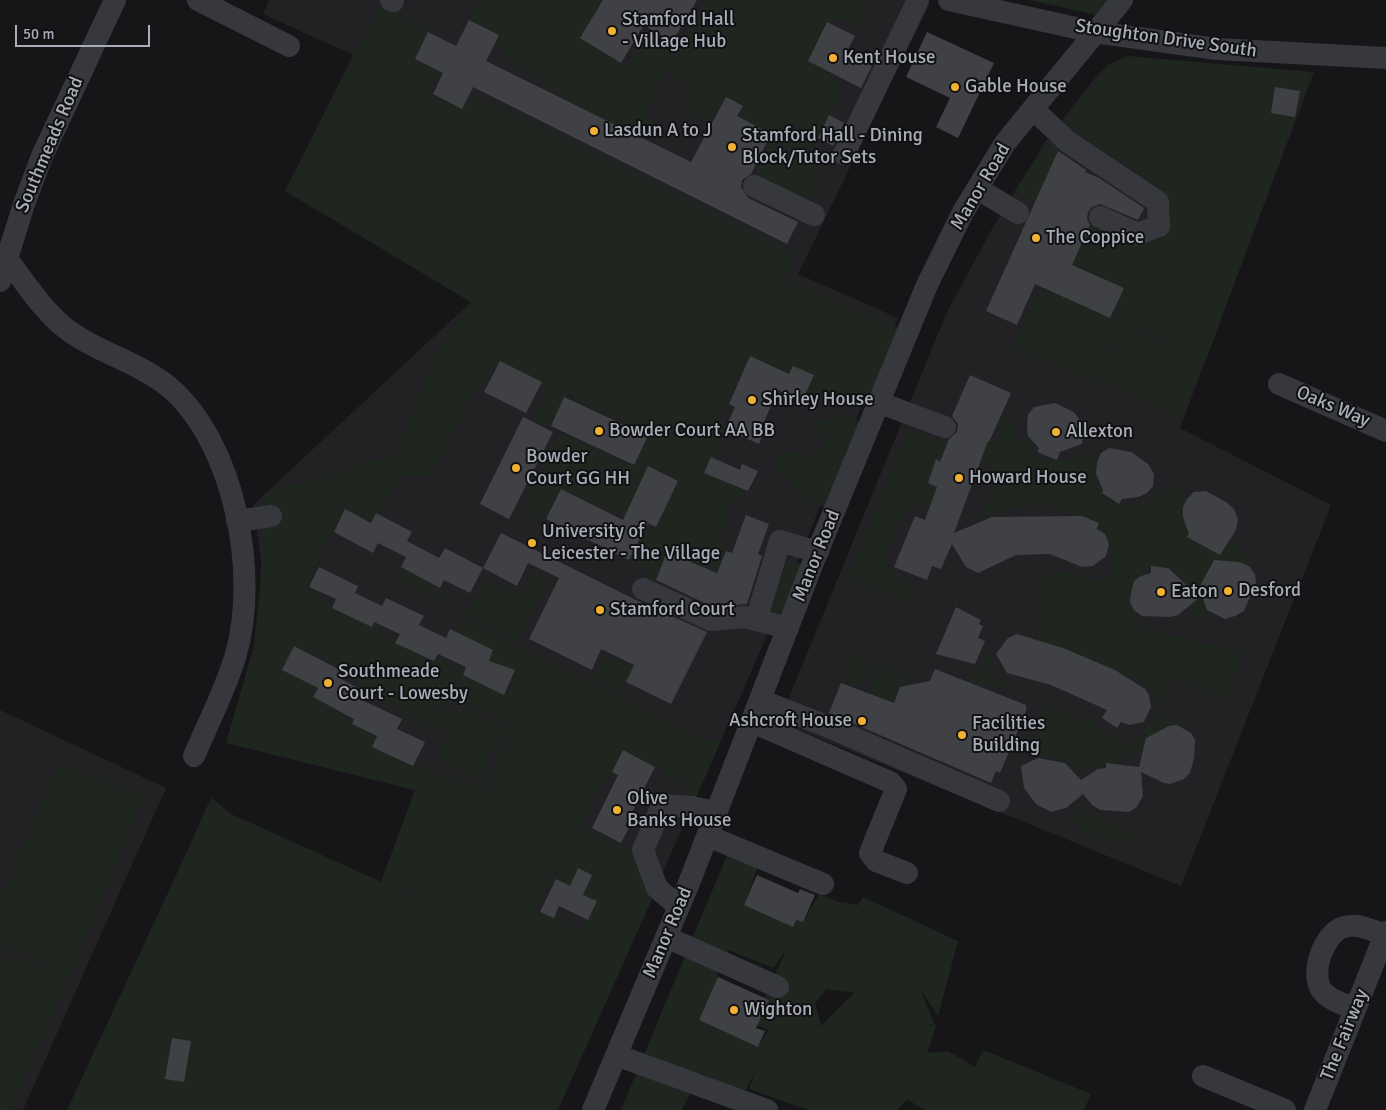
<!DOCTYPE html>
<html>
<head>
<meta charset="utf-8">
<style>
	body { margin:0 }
	#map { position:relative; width:1386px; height:1110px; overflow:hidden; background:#161618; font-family:Signika,sans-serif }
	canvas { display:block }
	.scale { position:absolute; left:15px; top:25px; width:135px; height:22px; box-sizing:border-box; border:2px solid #a8adb8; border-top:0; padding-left:6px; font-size:15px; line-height:18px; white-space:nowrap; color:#a8adb8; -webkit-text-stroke:4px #111113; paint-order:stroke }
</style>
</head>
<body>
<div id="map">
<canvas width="1386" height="1110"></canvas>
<div class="scale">50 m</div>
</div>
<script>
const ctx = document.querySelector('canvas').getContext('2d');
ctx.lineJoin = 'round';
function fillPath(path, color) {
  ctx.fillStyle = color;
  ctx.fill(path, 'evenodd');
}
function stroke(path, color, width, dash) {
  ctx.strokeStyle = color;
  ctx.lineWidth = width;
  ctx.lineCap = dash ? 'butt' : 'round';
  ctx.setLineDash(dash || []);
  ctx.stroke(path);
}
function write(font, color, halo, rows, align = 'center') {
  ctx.font = font + ' Signika,sans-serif';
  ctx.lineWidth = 4;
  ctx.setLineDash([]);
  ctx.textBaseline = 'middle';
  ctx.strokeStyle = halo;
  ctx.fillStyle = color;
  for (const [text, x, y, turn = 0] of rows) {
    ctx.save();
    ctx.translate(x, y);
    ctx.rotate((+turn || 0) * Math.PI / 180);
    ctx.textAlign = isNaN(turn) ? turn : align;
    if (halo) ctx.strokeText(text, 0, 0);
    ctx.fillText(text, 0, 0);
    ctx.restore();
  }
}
fillPath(new Path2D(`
	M269 0H922L930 3 798 274 898 318 763 645 558 1110H71L208 804 381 882 415 790 226 743 254 645 262 566 253 505 471 302 285 191 353 55 263 14Z
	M1128 56 1200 65 1314 72 1180 428 1331 505 1181 886 779 722 947 312 992 229 1046 141 1095 78 1109 64Z
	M0 710 166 788 23 1110H0Z`), '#222225');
fillPath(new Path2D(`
	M479 0H602L580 38 626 67 647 39 675 49 647 114 663 143 585 110 502 55 499 35 470 20Z
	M704 0H868L866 6 868 7 862 23 829 20 810 56 844 88 810 147 821 171 813 186 815 194 803 207V196L802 201 756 177 771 135 740 118 743 106 725 97 709 124 688 111 683 80 675 81 677 50 699 14Z
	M1030 0H1112L1100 16Z
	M381 4 428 32 414 63 439 71 428 93 462 108 474 95 796 253 784 280 908 332 880 403 803 398 813 375 793 366 789 374 748 355 717 425 725 429 705 473 748 491 727 505 729 523 721 538 726 551 717 572 667 552 653 587 646 584 650 574 629 560 644 530H657L678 481 668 472 648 467 626 517 560 487 544 519 524 509 561 433 639 469 634 465 649 434 552 386 564 397 551 426 534 423 548 385 500 361 473 392 432 476H400L382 512 372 520 344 506 305 589 326 600 332 608 372 627 395 643 434 661 442 660 463 675 507 695 516 675 515 671 489 661 493 650 457 633 462 616 684 732 720 743 692 807 684 806 690 785 659 774 664 770 623 750 612 772 606 776 578 828 645 857 657 888 558 1110H67L212 798 231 814 381 882 415 790 226 743 249 664H252L260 594 263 494 396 454 433 359 471 302 285 191ZM294 646 325 659 378 698 439 733 452 713 431 703 450 704 475 687 458 702 508 720 506 725 513 729 496 757 490 791 451 780 372 747 377 736 352 724 328 705 314 698 318 688 282 670ZM576 832 556 879 570 886 578 868 592 875 583 895 596 901 583 931 534 909ZM430 849 417 898 385 884 416 893Z
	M1128 56 1312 72 1206 360 1191 356 1203 361 1180 418 1138 400 1148 376 1138 397 1011 347 1041 287 1112 320 1119 305 1133 329 1135 327 1117 301 1123 288 1086 268 1046 253 1055 232 1082 244 1093 218 1135 233 1149 243 1168 232V214L1162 188 1064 124 1105 68ZM1133 329 1162 340 1161 347 1136 333 1131 336ZM1112 341 1121 344 1112 349 1096 374Z
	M1056 131 1065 140 1035 203 1014 192Z
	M843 416 869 424 836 511 806 500 775 465 783 450 816 458 829 436 816 431V423Z
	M1004 417 1018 422 1012 443 1028 436 1036 456C1063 466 1066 463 1090 448L1097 469 1095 482 1105 487 1100 499 1127 506 1143 505 1158 490 1176 486 1187 499C1181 511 1181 521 1192 530L1188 538 1209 551 1238 543 1249 566C1223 555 1211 566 1199 589L1205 593V616L1190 615V591L1180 577 1171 576V568L1151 567C1125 589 1129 596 1140 626L1244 653 1229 698 1173 679 1162 709 1147 685 1038 640 1043 576 1064 572 1089 582 1109 575 1113 555 1109 554 1105 534 1097 529 1099 523 1091 520 1097 505 1089 515C1070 518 1061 507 1043 505 1029 504 993 515 977 519L997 485 994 470 984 464 981 449 982 439 995 444Z
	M909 430 947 443 940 462 936 460 928 483 937 487 935 511 910 503 884 556 888 568 916 588 908 600 871 588 848 575Z
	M787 562 812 565 788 621 767 618Z
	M405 569 440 591V600L400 581Z
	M534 571 549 581 517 641 466 615 483 579 521 597Z
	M986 653 991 654 996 679 1013 690 968 683 973 669 981 671Z
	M606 656 634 665 620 693 594 680Z
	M852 656 871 660 862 687 842 682Z
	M880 664 915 680 900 685 891 709 877 705 878 695 869 691Z
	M1046 704 1055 706 1056 713 1091 720 1113 739 1132 744 1157 713 1179 722 1177 725C1159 726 1153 741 1144 754H1136L1135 751 1127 758 1098 769 1082 771 1056 756 1030 752Z
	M458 707 509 729 488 757 485 784 436 758Z
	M57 762 143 797 71 973 11 1110H0V956L67 971 0 944V902Z
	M1082 807C1099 822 1121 826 1139 840L1118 843 1082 834 1080 828 1073 823Z
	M730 848 760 860 745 904 803 922 819 894 839 902 858 905 863 897 958 941 938 1016 920 989 934 1023 925 1028 937 1023 927 1053 948 1051 975 1067 983 1050 1091 1094 1084 1110H924L907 1099 898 1110H808L749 1089 756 1070 744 1093 700 1073 682 1110H621ZM787 948 764 998H769L757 1025 768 1030 758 1047 699 1020 718 977 715 964 723 963 728 950 774 968ZM826 989 854 993 821 1026 815 1004Z`), '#1e261f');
fillPath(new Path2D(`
	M603 0H697L672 42 644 25 621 63 580 38Z
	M469 20 499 35 486 61 691 162 726 97 743 106 737 116 771 134 751 174 742 180 741 187 748 198 798 222 787 244 473 87 462 109 433 94 443 73 415 59 428 32 456 46Z
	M827 22 855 36 846 53 872 66 861 88 808 61Z
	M927 32 994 63 958 138 936 127 950 98 906 77Z
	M1275 87 1300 91 1295 117 1271 113Z
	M829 115 844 123 833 146 818 138Z
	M1058 151 1086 170 1085 172 1099 178 1144 208 1138 220 1100 204 1092 207 1088 212 1087 219 1090 225 1072 265 1124 288 1110 318 1035 284 1017 325 986 311Z
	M750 356 789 374 793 366 814 375 802 401 778 390 762 426 766 428 759 444 725 429 735 407 729 404Z
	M500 361 542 382 526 413 484 392Z
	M970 375 1011 393 989 442 988 441 954 533 992 517 1082 516 1099 523 1097 529 1105 534 1109 544 1106 556 1093 566 1082 567 1050 554 1016 555 978 573 966 567 952 544 941 569 932 566 927 580 894 567 915 516 925 520 937 487 928 483 936 459 940 462 949 439 957 432 958 424 952 416Z
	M564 397 648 436 634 465 551 426Z
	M1055 403 1074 412 1085 428 1082 444 1060 452 1057 460 1037 452 1039 448 1028 436 1027 427 1028 415 1034 407Z
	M523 417 553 432 509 519 480 504Z
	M1109 448 1131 452 1148 464 1154 474 1153 486 1147 493 1138 497 1122 499 1119 504 1102 493 1103 490 1096 474 1097 463 1101 453Z
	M711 457 740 470 742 464 758 471 748 491 704 473Z
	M648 466 678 481 656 527 648 523 629 560 546 519 561 489 623 520Z
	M1206 491 1226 502 1234 509 1238 519 1236 530 1220 555 1187 537 1189 534 1183 517V507L1187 499 1194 492Z
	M345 509 371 523 376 513 412 532 407 541 439 558 445 548 483 568 470 593 444 580 440 588 401 567 406 557 378 543 373 553 334 532Z
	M746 515 769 524 758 554 762 556 747 604 735 605 726 602 724 606 713 607 656 580 667 552 717 573 726 551 732 553Z
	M501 533 638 601 707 632 671 704 626 682 634 665 601 649 592 670 529 639 559 578 528 563 517 586 483 568Z
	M1214 560 1239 562 1249 566 1255 574 1256 583 1244 611 1235 616 1225 619 1207 610 1199 588Z
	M1151 566 1168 568 1200 597 1178 615 1170 617 1142 616 1134 610 1130 602 1131 593 1134 581 1141 576 1151 573Z
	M319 567 358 586 355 593 382 606 386 598 424 616 419 625 446 638 450 629 493 650 489 661 515 670 504 695 463 675 466 667 438 654 434 661 395 643 400 634 374 622 372 627 332 608 336 599 309 587Z
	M956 607 981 620 979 624 983 626 978 638 985 641 975 664 936 654Z
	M1017 634 1063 648 1115 670 1145 689 1149 695 1151 707 1144 722 1129 725 1121 722 1117 728 1102 718 1107 710 1051 685 1007 673 996 654 1008 638Z
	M294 646 342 671 339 678 368 693 364 701 402 719 397 729 425 742 413 766 372 747 377 736 352 724 354 719 313 697 318 688 282 670Z
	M935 669 1026 705V711L1000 773 996 771 991 783 829 713 841 683 894 703 900 687 930 681Z
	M1177 725 1191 733 1195 740 1194 758 1190 773 1184 779 1170 784 1164 783 1141 772 1143 796 1136 808 1129 812 1101 810 1093 806 1083 794 1066 808 1051 812 1036 804 1024 788 1021 766 1038 758 1065 763 1081 780 1098 769 1106 768V763L1139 767 1146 738 1169 726Z
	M623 750 655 767 625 826 629 828 621 843 592 828 618 775 612 772Z
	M578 868 592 875 583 895 597 901 588 920 559 906 554 918 540 912 556 879 570 886Z
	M757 875 798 893 800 889 815 895 803 922 796 920 793 927 744 905Z
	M718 977 769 1000 756 1028 765 1031 758 1047 699 1020Z
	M172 1038 191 1041 184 1082 165 1079Z`), '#404145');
stroke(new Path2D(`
	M198 0 289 46
	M391 0 393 1
	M949 0 1094 32 1217 49 1386 58
	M1033 109 1068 142 1158 202 1159 226 1138 234 1100 217
	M844 154 918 0
	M754 186 814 215
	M978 189 1018 213
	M8 260C25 283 42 309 64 327 95 352 137 361 169 387 235 443 259 574 236 654 226 689 208 723 194 756
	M0 281 24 204 42 156 115 0
	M1279 384 1386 431
	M880 403 945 427
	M237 521 271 516
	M643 589 711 620 744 617 788 628
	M756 620 780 541 818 552
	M760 700 824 725 999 801
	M752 722 890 782 896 789 870 853 876 861 907 873
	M708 836 823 884
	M679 907 657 888 643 850 662 805 692 807 715 812
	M666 937 778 987
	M1355 1008C1345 1005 1332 1001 1324 993 1308 977 1323 933 1344 927 1358 923 1371 930 1385 935
	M616 1055 767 1110
	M1203 1076 1285 1110
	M593 1110 689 883 812 565 927 285 963 212 1005 143 1122 0
	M1315 1110 1386 932`), '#37383d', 22);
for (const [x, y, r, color] of [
	[612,31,5,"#f2b134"],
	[833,58,5,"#f2b134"],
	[955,87,5,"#f2b134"],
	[594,131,5,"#f2b134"],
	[732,147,5,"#f2b134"],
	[1036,238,5,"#f2b134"],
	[752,400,5,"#f2b134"],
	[599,431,5,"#f2b134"],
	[1056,432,5,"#f2b134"],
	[516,468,5,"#f2b134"],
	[959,478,5,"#f2b134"],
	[532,543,5,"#f2b134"],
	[1228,591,5,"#f2b134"],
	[1161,592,5,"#f2b134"],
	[600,610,5,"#f2b134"],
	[328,683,5,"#f2b134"],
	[862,721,5,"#f2b134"],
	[962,735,5,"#f2b134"],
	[617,810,5,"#f2b134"],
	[734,1010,5,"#f2b134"]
]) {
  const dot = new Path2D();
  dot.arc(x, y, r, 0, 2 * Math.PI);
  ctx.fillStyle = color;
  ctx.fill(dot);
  stroke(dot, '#111113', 2);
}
write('19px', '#a8adb8', '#111113', [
	["Stamford Hall",622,20],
	["- Village Hub",622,42],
	["Kent House",843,58],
	["Gable House",965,87],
	["Lasdun A to J",604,131],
	["Stamford Hall - Dining",742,136],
	["Block/Tutor Sets",742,158],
	["The Coppice",1046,238],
	["Shirley House",762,400],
	["Bowder Court AA BB",609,431],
	["Allexton",1066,432],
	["Bowder",526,457],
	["Court GG HH",526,479],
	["Howard House",969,478],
	["University of",542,532],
	["Leicester - The Village",542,554],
	["Desford",1238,591],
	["Eaton",1171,592],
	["Stamford Court",610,610],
	["Southmeade",338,672],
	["Court - Lowesby",338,694],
	["Ashcroft House",852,721,"right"],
	["Facilities",972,724],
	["Building",972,746],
	["Olive",627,799],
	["Banks House",627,821],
	["Wighton",744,1010]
], 'left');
write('19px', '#a8adb8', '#111113', [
	["Stoughton Drive South",1166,39,8],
	["Southmeads Road",50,145,-67],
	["Manor Road",981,187,-59],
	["Oaks Way",1333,407,23],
	["Manor Road",817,556,-68],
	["Manor Road",668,933,-67],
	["The Fairway",1345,1035,-68]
]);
</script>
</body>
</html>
